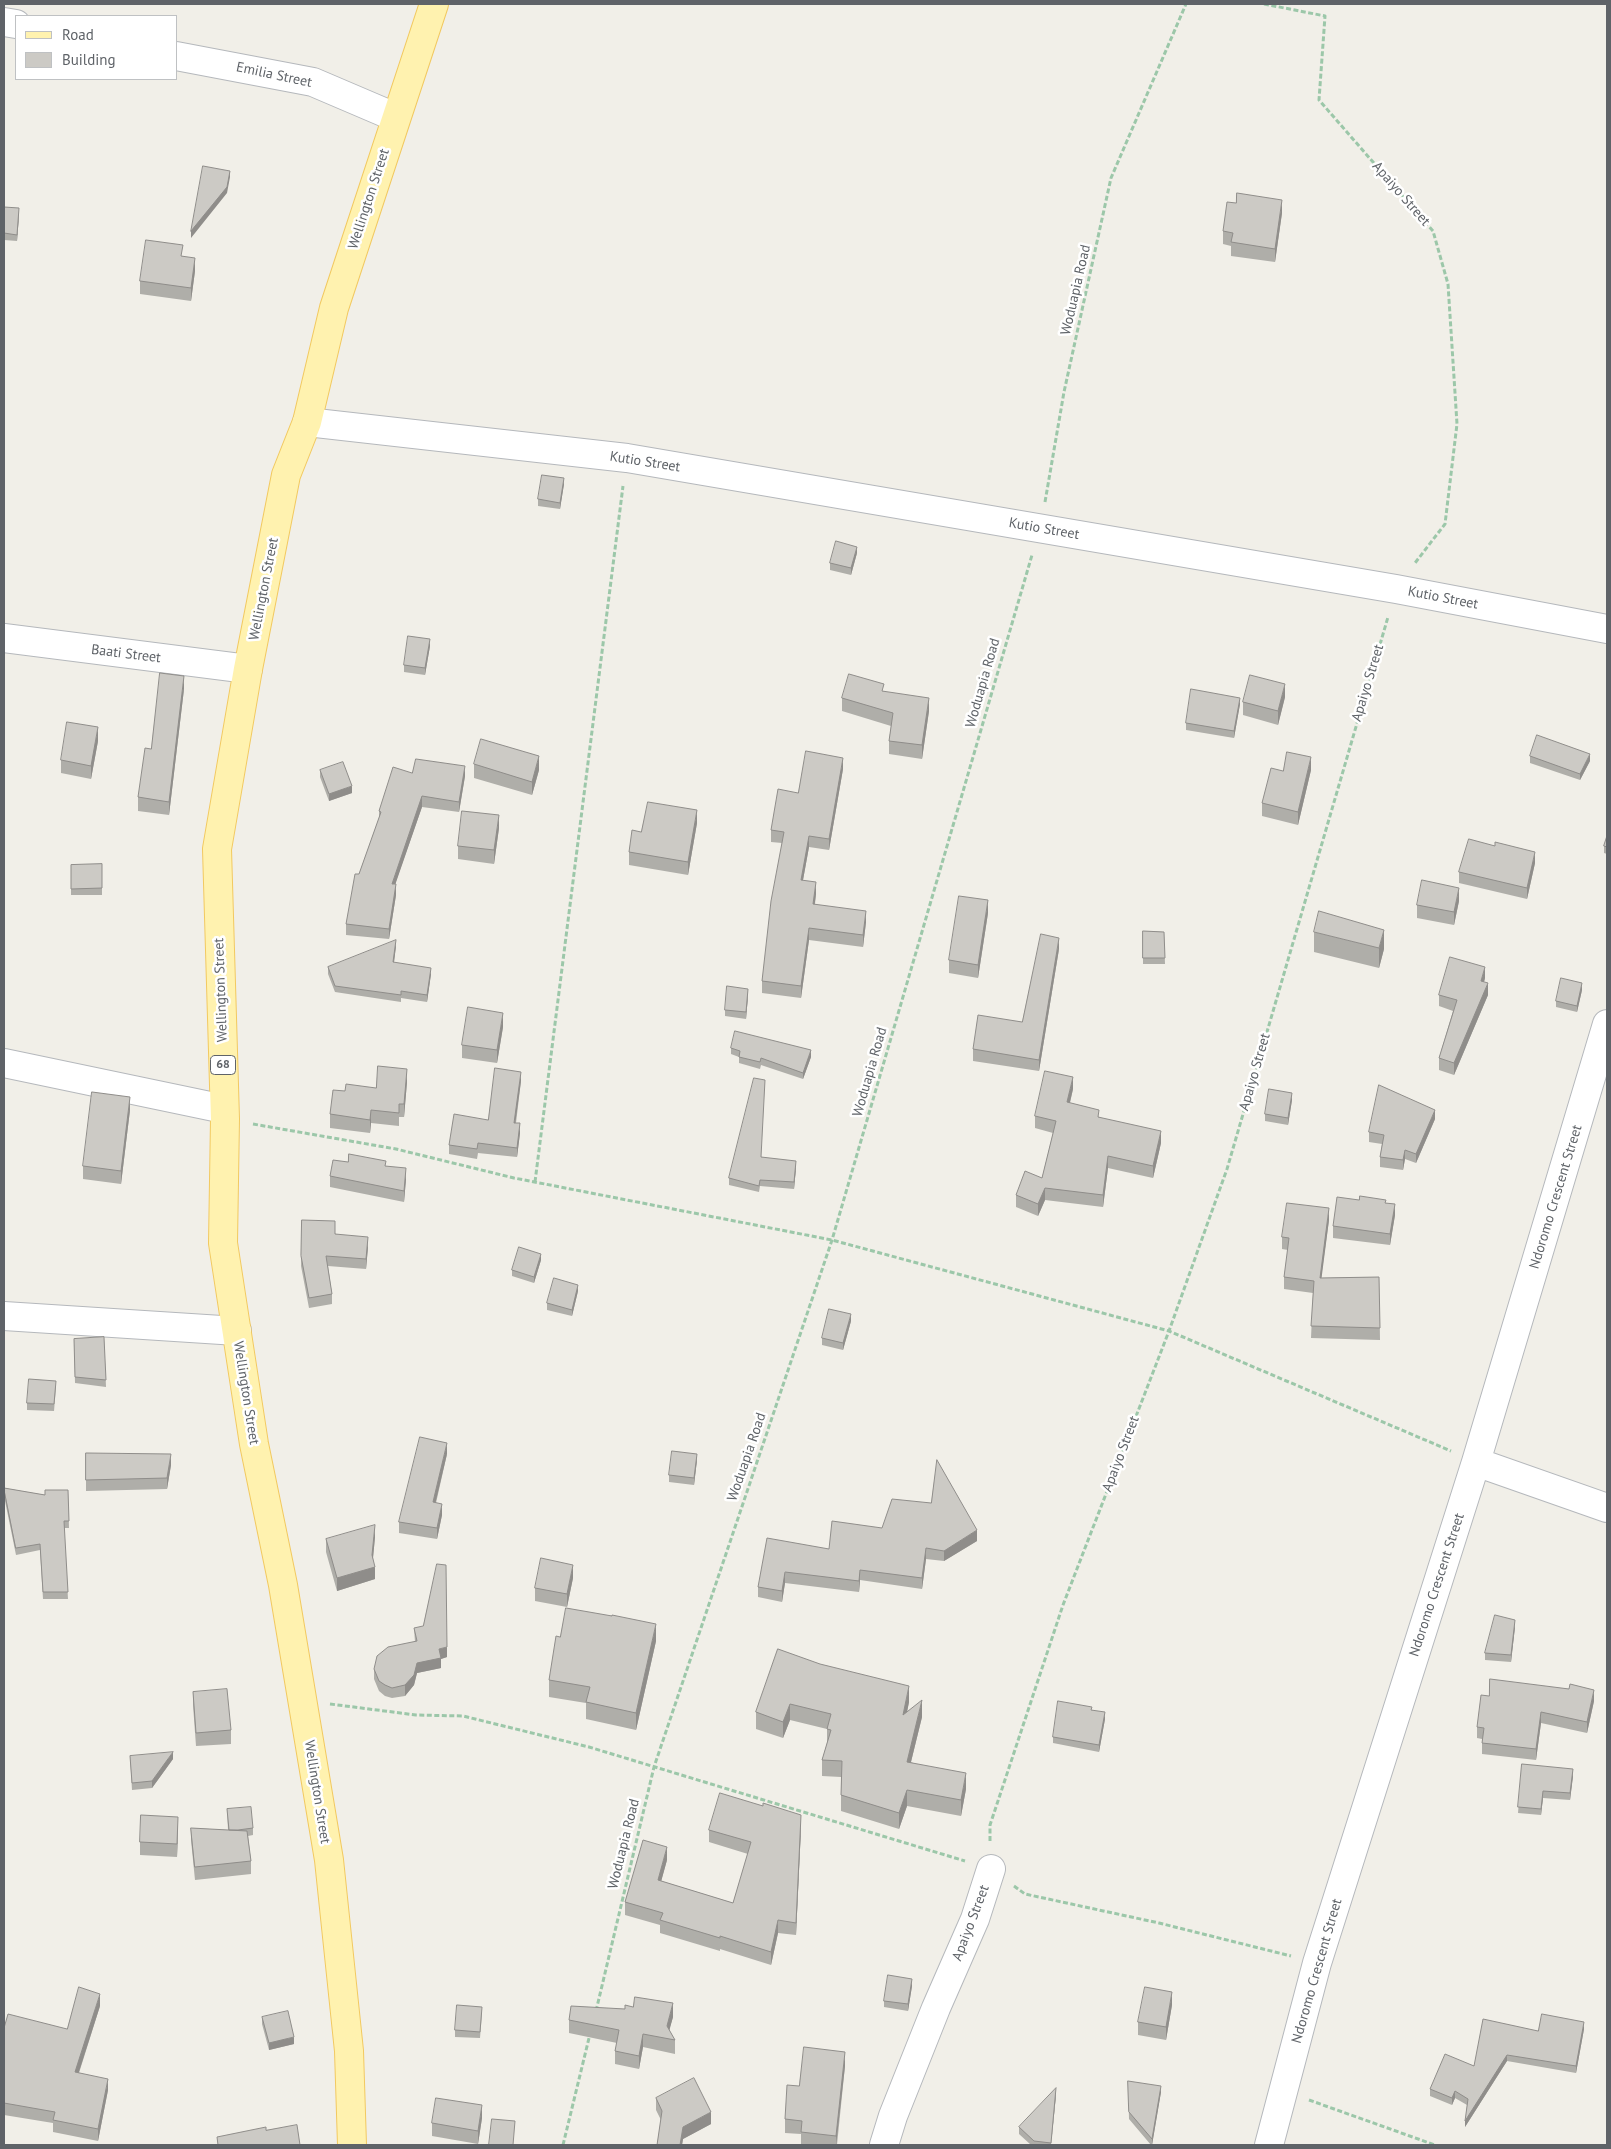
<!DOCTYPE html>
<html>
<head>
<meta charset="utf-8">
<style>
	body { margin:0 }
	#map { position:relative; width:1611px; height:2149px; overflow:hidden; background:#f1efe8; font-family:"PT Sans",sans-serif }
	canvas { display:block }
	.frame { position:absolute; inset:0; border:5px solid #5f6368; pointer-events:none }
	.legend { position:absolute; left:15px; top:15px; width:162px; height:65px; box-sizing:border-box; background:#fff; border:1px solid #bfc1c3; margin:0; padding:6px 9px; list-style:none; font-size:15px; color:#5f6368 }
	.legend li { display:flex; align-items:center; gap:10px; height:25px }
	.legend b { width:25px; border:1px solid #bfc1c3 }
</style>
</head>
<body>
<div id="map">
<canvas width="1611" height="2149"></canvas>
<div class="frame"></div>
<ul class="legend">
<li><b style="height:6px;background:#fff2af"></b>Road</li>
<li><b style="height:14px;background:#cccac5"></b>Building</li>
</ul>
</div>
<script>
const ctx = document.querySelector('canvas').getContext('2d');
ctx.lineJoin = 'round';
function stroke(path, color, width, dash) {
  ctx.strokeStyle = color;
  ctx.lineWidth = width;
  ctx.lineCap = dash ? 'butt' : 'round';
  ctx.setLineDash(dash || []);
  ctx.stroke(path);
}
function fillPath(path, color) {
  ctx.fillStyle = color;
  ctx.fill(path, 'evenodd');
}
function write(font, color, halo, rows, align = 'center') {
  ctx.font = font + ' "PT Sans",sans-serif';
  ctx.lineWidth = 5;
  ctx.setLineDash([]);
  ctx.textBaseline = 'middle';
  ctx.strokeStyle = halo;
  ctx.fillStyle = color;
  for (const [text, x, y, turn = 0] of rows) {
    ctx.save();
    ctx.translate(x, y);
    ctx.rotate((+turn || 0) * Math.PI / 180);
    ctx.textAlign = isNaN(turn) ? turn : align;
    if (halo) ctx.strokeText(text, 0, 0);
    ctx.fillText(text, 0, 0);
    ctx.restore();
  }
}
const street = new Path2D(`
	M4 22 16 24
	M176 56 313 82 395 117
	M307 422 627 458 1396 589 1607 629
	M4 638 248 669
	M4 1063 224 1109
	M4 1316 237 1331
	M1476 1462 1607 1508
	M884 2145 893 2116 936 2008 975 1919 991 1869
	M1269 2145 1317 1963 1476 1462 1607 1024`);
const primary = new Path2D(`
	M352 2145 349 2051 329 1860 283 1585 254 1444 223 1243 225 1119 217 849 248 669 286 475 307 422 334 308 434 4`);
stroke(street, '#b5b8bc', 30);
stroke(primary, '#f2c960', 30);
stroke(new Path2D(`
	M1264 4 1325 16 1319 100 1433 231 1448 284 1457 424 1445 524 1415 563
	M1045 502 1064 392 1111 178 1186 4
	M253 1124 396 1149 514 1178 832 1240 1169 1331 1451 1451
	M535 1182 623 486
	M330 1704 416 1715 463 1716 589 1747 965 1861
	M990 1841V1825L1063 1605 1169 1331 1227 1169 1388 617
	M1014 1886 1025 1894 1159 1923 1291 1956
	M596 2011 654 1767 832 1240 1032 555
	M1309 2100 1435 2145
	M563 2145 590 2034`), '#9cc7a9', 3, [5, 2.5]);
stroke(street, '#fff', 28);
stroke(primary, '#fff2af', 28);
fillPath(new Path2D(`
	M4 207 19 215 17 241 4 240Z
	M1282 213 1275 262 1231 256V246L1223 244V231Z
	M183 256 195 271 191 301 140 294V281Z
	M564 484 560 509 538 506V499Z
	M857 553 851 575 830 570V563Z
	M430 646 425 675 404 672V665Z
	M184 689 169 815 138 811V797Z
	M884 691 929 711 922 759 889 754V741L891 726 842 711V698Z
	M1285 697 1278 725 1243 715V702Z
	M1240 704 1234 738 1186 730V723Z
	M98 741 91 779 61 773V760Z
	M1530 756 1590 761 1580 780 1530 763Z
	M474 764 539 770 532 795 474 778Z
	M843 769 829 850 809 847 803 880 816 894 815 904 866 922 863 947 809 940 801 998 762 993V981L782 843 771 842V830L798 793Z
	M320 770 352 793 329 801 320 777Z
	M1311 770 1298 825 1262 816V803L1283 771Z
	M412 773 465 776 459 812 422 807 395 884 396 895 389 939 346 935V924L359 874 379 818V811Z
	M697 823 688 875 629 865V852L641 832Z
	M499 828 494 864 458 859V846Z
	M1607 836V854L1604 853V846Z
	M1495 846 1535 863 1527 899 1459 883V872Z
	M102 864V895H71V865Z
	M1459 901 1454 925 1417 918V905Z
	M988 913 978 978 949 973V960Z
	M1143 931 1164 932 1165 964H1143Z
	M1314 932 1384 949 1379 968 1314 952Z
	M396 946 394 963 431 974 427 1002 401 998V1002L335 992 328 974V967Z
	M1059 949 1039 1071 973 1061V1049L1022 1022Z
	M1485 978 1484 982 1488 995 1454 1075 1439 1070V1058L1453 1011 1439 1006V995Z
	M1582 990 1577 1012 1556 1007V1001Z
	M748 996 746 1019 725 1016V1010Z
	M503 1027 497 1063 462 1058V1045Z
	M731 1048 811 1057 803 1079 761 1065 760 1069 739 1063V1057L731 1054Z
	M521 1081 516 1123 520 1133 517 1157 478 1153 477 1159 449 1154V1145L488 1120Z
	M407 1082 404 1117H399V1126L371 1123 370 1133 330 1128V1114L345 1091 376 1088Z
	M1073 1089 1070 1103 1099 1117 1161 1143 1153 1178 1108 1168 1103 1207 1045 1200 1038 1216 1016 1207V1195L1042 1178 1053 1133 1035 1128V1116Z
	M1292 1100 1288 1125 1265 1121V1114Z
	M130 1110 121 1184 83 1179V1166Z
	M1435 1119 1416 1163 1405 1159 1403 1170 1380 1167V1157L1382 1144 1369 1142V1132Z
	M761 1157 796 1168 794 1189 760 1186 759 1192 729 1185V1178Z
	M386 1166 406 1179 404 1202 330 1187V1176Z
	M1386 1203 1395 1215 1390 1245 1333 1238V1226Z
	M302 1220 368 1247 366 1269 328 1266 332 1294V1304L309 1308 301 1266Z
	M1329 1220 1321 1278 1379 1277 1380 1340 1311 1338 1313 1293 1284 1289V1277L1288 1250 1282 1249V1237Z
	M541 1260 534 1283 512 1276V1270Z
	M578 1291 572 1316 547 1310V1303Z
	M851 1321 843 1350 822 1345V1338Z
	M104 1337 106 1387 75 1383 74 1339Z
	M56 1387 54 1411 27 1410V1403Z
	M86 1453 171 1465 167 1489 86 1491Z
	M447 1454 436 1503 442 1515 437 1539 399 1533V1522Z
	M697 1460 694 1485 669 1482V1475Z
	M4 1488 45 1495 68 1490 69 1528H64L68 1599H43L40 1550 16 1555 4 1496Z
	M375 1537 373 1558 375 1579 337 1591 326 1552V1539Z
	M977 1541 944 1561 926 1559 922 1589 860 1580 859 1592 785 1583 782 1602 758 1597V1587L829 1549Z
	M573 1578 567 1607 535 1601V1588Z
	M1515 1627 1511 1662 1485 1660V1653Z
	M414 1628 447 1657 441 1659V1668L417 1673 414 1685 405 1696 392 1698 385 1696 379 1691 374 1679V1669L415 1642Z
	M560 1637 656 1641 636 1730 586 1719V1703L549 1697V1680Z
	M778 1649 909 1702 907 1712 922 1717 911 1762 966 1789 961 1816 907 1806 899 1829 841 1811V1777L822 1776V1760L827 1743V1729L790 1720 783 1738 756 1729V1712Z
	M193 1692 231 1730V1744L196 1746 193 1705Z
	M1489 1696 1594 1701 1587 1733 1541 1723 1536 1760 1482 1754V1739L1477 1738V1727Z
	M1092 1710 1105 1719 1099 1752 1053 1743V1737Z
	M130 1756 173 1759 152 1788 132 1790Z
	M1522 1764 1573 1776 1570 1800 1543 1798 1541 1815 1518 1813Z
	M227 1809 253 1828V1835L248 1836 251 1861V1874L195 1880 191 1840V1828L228 1830Z
	M801 1828 796 1935 778 1933 771 1965 720 1949V1951L660 1933V1925L625 1915V1902L667 1860 661 1881 733 1903 748 1854 709 1842V1830Z
	M178 1830 177 1857 140 1855V1842Z
	M912 1986 908 2011 884 2007V2001Z
	M1172 2005 1166 2040 1138 2035V2022Z
	M100 2006 79 2073 108 2090 98 2141 53 2132V2123L4 2115V2028L67 2029Z
	M482 2013 480 2038 455 2037V2030Z
	M262 2017 294 2044 269 2050 262 2024Z
	M673 2017 669 2030 675 2040V2054L643 2047 639 2069 615 2064V2051L617 2043 569 2033V2020Z
	M1584 2029 1576 2073 1507 2061 1465 2127 1467 2105 1455 2098 1452 2105 1430 2096V2089L1538 2031Z
	M845 2066 837 2145H801V2134L785 2133V2119L799 2086Z
	M1128 2081 1161 2092 1152 2145H1151L1129 2119Z
	M1056 2095 1051 2145H1031L1019 2134V2127Z
	M656 2098 711 2124 683 2139 682 2145H657L661 2120 656 2110Z
	M482 2118 478 2144 432 2136V2123Z`), '#afaea9');
fillPath(new Path2D(`
	M230 171V177L227 193 191 238V231Z
	M1282 200V213L1275 262V249Z
	M19 208V215L17 241V235Z
	M195 258V271L191 301V288Z
	M564 478V484L560 509V503Z
	M857 547V553L851 575V568Z
	M430 639V646L425 675V668Z
	M184 676V689L169 815V802Z
	M1285 684V697L1278 725V711Z
	M929 698V711L922 759V745Z
	M1240 698V704L1234 738V731Z
	M98 727V741L91 779V766Z
	M1590 754V761L1580 780V774Z
	M539 756V770L532 795V782Z
	M1311 757V770L1298 825V812Z
	M843 758V769L829 850V839Z
	M465 766V776L459 812V802Z
	M352 786V793L329 801V794Z
	M422 796V807L392 894V884Z
	M697 810V823L688 875V862Z
	M499 815V828L494 864V850Z
	M809 836V847L801 891V880Z
	M1535 852V863L1527 899V888Z
	M816 882V894L813 916V904Z
	M396 884V895L389 939V929Z
	M1459 888V901L1454 925V912Z
	M988 900V913L978 978V965Z
	M866 911V922L863 947V935Z
	M809 928V940L801 998V986Z
	M1384 930V949L1379 968V948Z
	M1059 938V949L1039 1071V1060Z
	M396 940V946L393 969V962Z
	M1485 967V978L1481 993V981Z
	M431 968V974L427 1002V995Z
	M1488 983V995L1454 1075V1063Z
	M1582 983V990L1577 1012V1006Z
	M748 989V996L746 1019V1012Z
	M503 1013V1027L497 1063V1050Z
	M811 1050V1057L803 1079V1073Z
	M407 1069V1082L404 1117V1104Z
	M521 1072V1081L514 1132V1123Z
	M1073 1077V1089L1067 1114V1102Z
	M1292 1093V1100L1288 1125V1118Z
	M130 1097V1110L121 1184V1171Z
	M371 1110V1123L370 1133V1120Z
	M1435 1110V1119L1416 1163V1154Z
	M520 1123V1133L517 1157V1148Z
	M1161 1131V1143L1153 1178V1166Z
	M1405 1150V1159L1403 1170V1160Z
	M1108 1156V1168L1103 1207V1195Z
	M796 1161V1168L794 1189V1182Z
	M406 1168V1179L404 1202V1191Z
	M1045 1188V1200L1038 1216V1204Z
	M1395 1204V1215L1390 1245V1234Z
	M1329 1208V1220L1320 1290V1278Z
	M368 1237V1247L366 1269V1259Z
	M541 1254V1260L534 1283V1277Z
	M578 1285V1291L572 1316V1310Z
	M851 1314V1321L843 1350V1343Z
	M447 1443V1454L433 1513V1502Z
	M171 1454V1465L167 1489V1478Z
	M697 1454V1460L694 1485V1478Z
	M442 1504V1515L437 1539V1528Z
	M375 1525V1537L372 1568V1555Z
	M977 1530V1541L944 1561V1551Z
	M926 1548V1559L922 1589V1578Z
	M573 1565V1578L567 1607V1594Z
	M375 1567V1579L337 1591V1578Z
	M860 1570V1580L859 1592V1581Z
	M785 1572V1583L782 1602V1591Z
	M1515 1620V1627L1511 1662V1655Z
	M656 1624V1641L636 1730V1713Z
	M447 1647V1657L441 1659V1668L417 1673 414 1685 405 1696V1685L417 1663 439 1649Z
	M909 1686V1702L903 1732V1715Z
	M1594 1690V1701L1587 1733V1722Z
	M922 1700V1717L907 1778V1762Z
	M790 1704V1720L783 1738V1722Z
	M1105 1712V1719L1099 1752V1745Z
	M1541 1712V1723L1536 1760V1749Z
	M173 1752V1759L152 1788V1781Z
	M1573 1769V1776L1570 1800V1793Z
	M966 1773V1789L961 1816V1800Z
	M907 1790V1806L899 1829V1813Z
	M1543 1791V1798L1541 1815V1809Z
	M801 1815V1828L796 1935V1923Z
	M178 1817V1830L177 1857V1844Z
	M667 1847V1860L658 1893V1880Z
	M778 1920V1933L771 1965V1952Z
	M912 1979V1986L908 2011V2004Z
	M1172 1992V2005L1166 2040V2027Z
	M100 1994V2006L75 2084V2072Z
	M673 2003V2017L667 2039V2026Z
	M1584 2022V2029L1576 2073V2066Z
	M643 2034V2047L639 2069V2056Z
	M294 2037V2044L269 2050V2043Z
	M845 2052V2066L836 2145V2136Z
	M1507 2055V2061L1465 2127V2121Z
	M108 2079V2090L98 2141V2129Z
	M1161 2086V2092L1152 2145V2139Z
	M1056 2088V2095L1051 2145Z
	M1455 2091V2098L1452 2105V2098Z
	M482 2105V2118L478 2144V2131Z
	M711 2112V2124L683 2139 682 2145H680L683 2127Z`), '#8f8d8a');
const building = new Path2D(`
	M203 166 230 171 227 187 191 231Z
	M1237 193 1282 200 1275 249 1231 242 1233 233 1223 231 1227 202 1236 203Z
	M4 207 19 208 17 235 4 233Z
	M146 240 183 245 181 256 195 258 191 288 140 281Z
	M542 475 564 478 560 503 538 499Z
	M836 541 857 547 851 568 830 563Z
	M408 636 430 639 425 668 404 665Z
	M160 673 184 676 169 802 138 797 145 748 151 749Z
	M849 674 884 684 882 691 929 698 922 745 889 741 893 713 842 698Z
	M1250 675 1285 684 1278 711 1243 702Z
	M1191 689 1240 698 1234 731 1186 723Z
	M67 722 98 727 91 766 61 760Z
	M1537 735 1590 754 1580 774 1530 756Z
	M481 739 539 756 532 782 474 764Z
	M806 751 843 758 829 839 809 836 801 880 816 882 813 904 866 911 863 935 809 928 801 986 762 981 771 901 784 832 771 830 778 789 798 793Z
	M1287 752 1311 757 1298 812 1262 803 1271 768 1283 771Z
	M416 759 465 766 459 802 422 796 392 884H396L389 929 346 924 355 874H359L381 812 379 811 393 767 412 773Z
	M343 762 352 786 329 794 320 770Z
	M648 802 697 810 688 862 629 852 632 830 641 832Z
	M462 811 499 815 494 850 458 846Z
	M1607 836V847L1604 846Z
	M1469 839 1495 846V842L1535 852 1527 888 1459 872Z
	M102 864V888L71 889V865Z
	M1422 880 1459 888 1454 912 1417 905Z
	M959 896 988 900 978 965 949 960Z
	M1319 911 1384 930 1379 948 1314 932Z
	M1143 931 1164 932 1165 958H1143Z
	M1041 934 1059 938 1039 1060 973 1049 978 1015 1022 1022Z
	M396 940 393 962 431 968 427 995 401 991V995L335 986 328 967Z
	M1450 957 1485 967 1481 981 1488 983 1454 1063 1439 1058 1457 1000 1439 995Z
	M1561 978 1582 983 1577 1006 1556 1001Z
	M727 986 748 989 746 1012 725 1010Z
	M468 1007 503 1013 497 1050 462 1045Z
	M735 1031 811 1050 803 1073 761 1058 760 1062 739 1057 740 1051 731 1048Z
	M378 1066 407 1069 404 1104H399V1113L371 1110 370 1120 330 1114 333 1090 345 1091 346 1084 376 1088Z
	M495 1068 521 1072 514 1123H520L517 1148 478 1143 477 1149 449 1145 454 1114 488 1120Z
	M1045 1071 1073 1077 1067 1102 1099 1110 1098 1117 1161 1131 1153 1166 1108 1156 1103 1195 1045 1188 1038 1204 1016 1195 1025 1171 1042 1178 1056 1121 1035 1116Z
	M754 1078 765 1080 761 1157 796 1161 794 1182 760 1180 759 1186 729 1178Z
	M1379 1085 1435 1110 1416 1154 1405 1150 1403 1160 1380 1157 1384 1135 1369 1132Z
	M1269 1089 1292 1093 1288 1118 1265 1114Z
	M92 1092 130 1097 121 1171 83 1166Z
	M349 1154 386 1161 385 1166 406 1168 404 1191 330 1176 333 1160 348 1162Z
	M1360 1196 1386 1200 1385 1203 1395 1204 1390 1234 1333 1226 1337 1197 1359 1200Z
	M1287 1203 1329 1208 1320 1278 1379 1277 1380 1328 1311 1326 1314 1281 1284 1277 1289 1238 1282 1237Z
	M302 1220 335 1221V1234L368 1237 366 1259 326 1256 332 1294 309 1298 301 1256Z
	M519 1247 541 1254 534 1277 512 1270Z
	M554 1278 578 1285 572 1310 547 1303Z
	M829 1309 851 1314 843 1343 822 1338Z
	M104 1337 106 1380 75 1377 74 1339Z
	M29 1379 56 1381 54 1404 27 1403Z
	M420 1437 447 1443 433 1502 442 1504 437 1528 399 1522Z
	M672 1451 697 1454 694 1478 669 1475Z
	M86 1453 171 1454 167 1478 86 1480Z
	M937 1460 977 1530 944 1551 926 1548 922 1578 860 1570 859 1581 785 1572 782 1591 758 1587 767 1538 829 1549 832 1521 882 1528 892 1499 931 1503Z
	M4 1488 45 1495V1490H68L69 1521H64L68 1592H43L40 1544 16 1548Z
	M375 1525 372 1555 375 1567 337 1578 326 1539Z
	M541 1558 573 1565 567 1594 535 1588Z
	M437 1564 446 1565 447 1647 439 1649 441 1658 417 1663 414 1675 405 1685 392 1688 385 1685 379 1681 374 1669 377 1656 388 1647 417 1641 414 1628 423 1626Z
	M566 1608 612 1616V1615L656 1624 636 1713 586 1702 590 1687 549 1680 556 1636 560 1637Z
	M1495 1615 1515 1620 1511 1655 1485 1653Z
	M778 1649 820 1664 909 1686 903 1715 922 1700 907 1762 966 1773 961 1800 907 1790 899 1813 841 1795 842 1761 822 1760 831 1730 827 1729 831 1714 790 1704 783 1722 756 1712Z
	M1490 1679 1569 1689 1570 1684 1594 1690 1587 1722 1541 1712 1536 1749 1482 1743 1484 1728 1477 1727 1481 1695 1489 1696Z
	M227 1689 231 1730 196 1733 193 1692Z
	M1058 1701 1092 1707 1091 1710 1105 1712 1099 1745 1053 1737Z
	M173 1752 152 1781 132 1783 130 1756Z
	M1522 1764 1573 1769 1570 1793 1543 1791 1541 1809 1518 1807Z
	M720 1793 763 1806V1803L801 1815 796 1923 778 1920 771 1952 720 1936V1938L660 1920 663 1913 625 1902 643 1840 667 1847 658 1880 733 1903 751 1842 709 1830Z
	M251 1807 253 1828 238 1830H229L227 1809Z
	M141 1815 178 1817 177 1844 140 1842Z
	M191 1828 247 1831 251 1861 195 1867Z
	M888 1975 912 1979 908 2004 884 2001Z
	M79 1987 100 1994 75 2072 108 2079 98 2129 53 2120 55 2112 4 2103V2028L8 2014 67 2029Z
	M1145 1987 1172 1992 1166 2027 1138 2022Z
	M635 1997 673 2003 667 2026 675 2040 643 2034 639 2056 615 2051 619 2030 569 2020 571 2006 625 2009V2005L633 2007Z
	M457 2005 482 2007 480 2032 455 2030Z
	M288 2011 294 2037 269 2043 262 2017Z
	M1542 2014 1584 2022 1576 2066 1507 2055 1465 2121 1468 2099 1455 2091 1452 2098 1430 2089 1445 2054 1474 2066 1483 2019 1538 2031Z
	M804 2047 845 2052 836 2136 801 2132 802 2121 785 2119 787 2085 799 2086Z
	M694 2078 711 2112 683 2127 680 2145H657L662 2111 656 2098Z
	M1128 2081 1161 2086 1152 2139 1129 2112Z
	M1056 2088 1051 2143 1034 2141 1019 2127Z
	M436 2098 482 2105 478 2131 432 2123Z
	M492 2119 515 2121 513 2145H489Z
	M297 2125 300 2145H218L217 2137 266 2127V2130Z`);
fillPath(building, '#cccac5');
stroke(building, '#8f8d8a', 1);
for (const [x, y, w] of [
	[223,1065,25]
]) {
  const box = new Path2D();
  box.roundRect(x - w / 2, y - 9.5, w, 19, 4);
  ctx.fillStyle = '#fff';
  ctx.fill(box);
  stroke(box, '#5f6368', 1);
}
write('bold 12px', '#5f6368', null, [
	["68",223,1065]
]);
write('14px', '#5f6368', '#fff', [
	["Emilia Street",274,75,12],
	["Apaiyo Street",1401,194,49],
	["Wellington Street",369,199,-72],
	["Woduapia Road",1076,290,-77],
	["Kutio Street",645,462,9],
	["Kutio Street",1044,529,10],
	["Wellington Street",264,589,-79],
	["Kutio Street",1443,598,11],
	["Baati Street",126,654,7],
	["Woduapia Road",983,683,-74],
	["Apaiyo Street",1368,683,-73],
	["Wellington Street",221,990,-92],
	["Woduapia Road",870,1072,-74],
	["Apaiyo Street",1255,1072,-74],
	["Ndoromo Crescent Street",1556,1197,-73],
	["Wellington Street",246,1393,81],
	["Apaiyo Street",1121,1454,-69],
	["Woduapia Road",747,1457,-71],
	["Ndoromo Crescent Street",1437,1585,-72],
	["Wellington Street",317,1792,81],
	["Woduapia Road",624,1844,-76],
	["Apaiyo Street",971,1923,-69],
	["Ndoromo Crescent Street",1317,1971,-74]
]);
</script>
</body>
</html>
